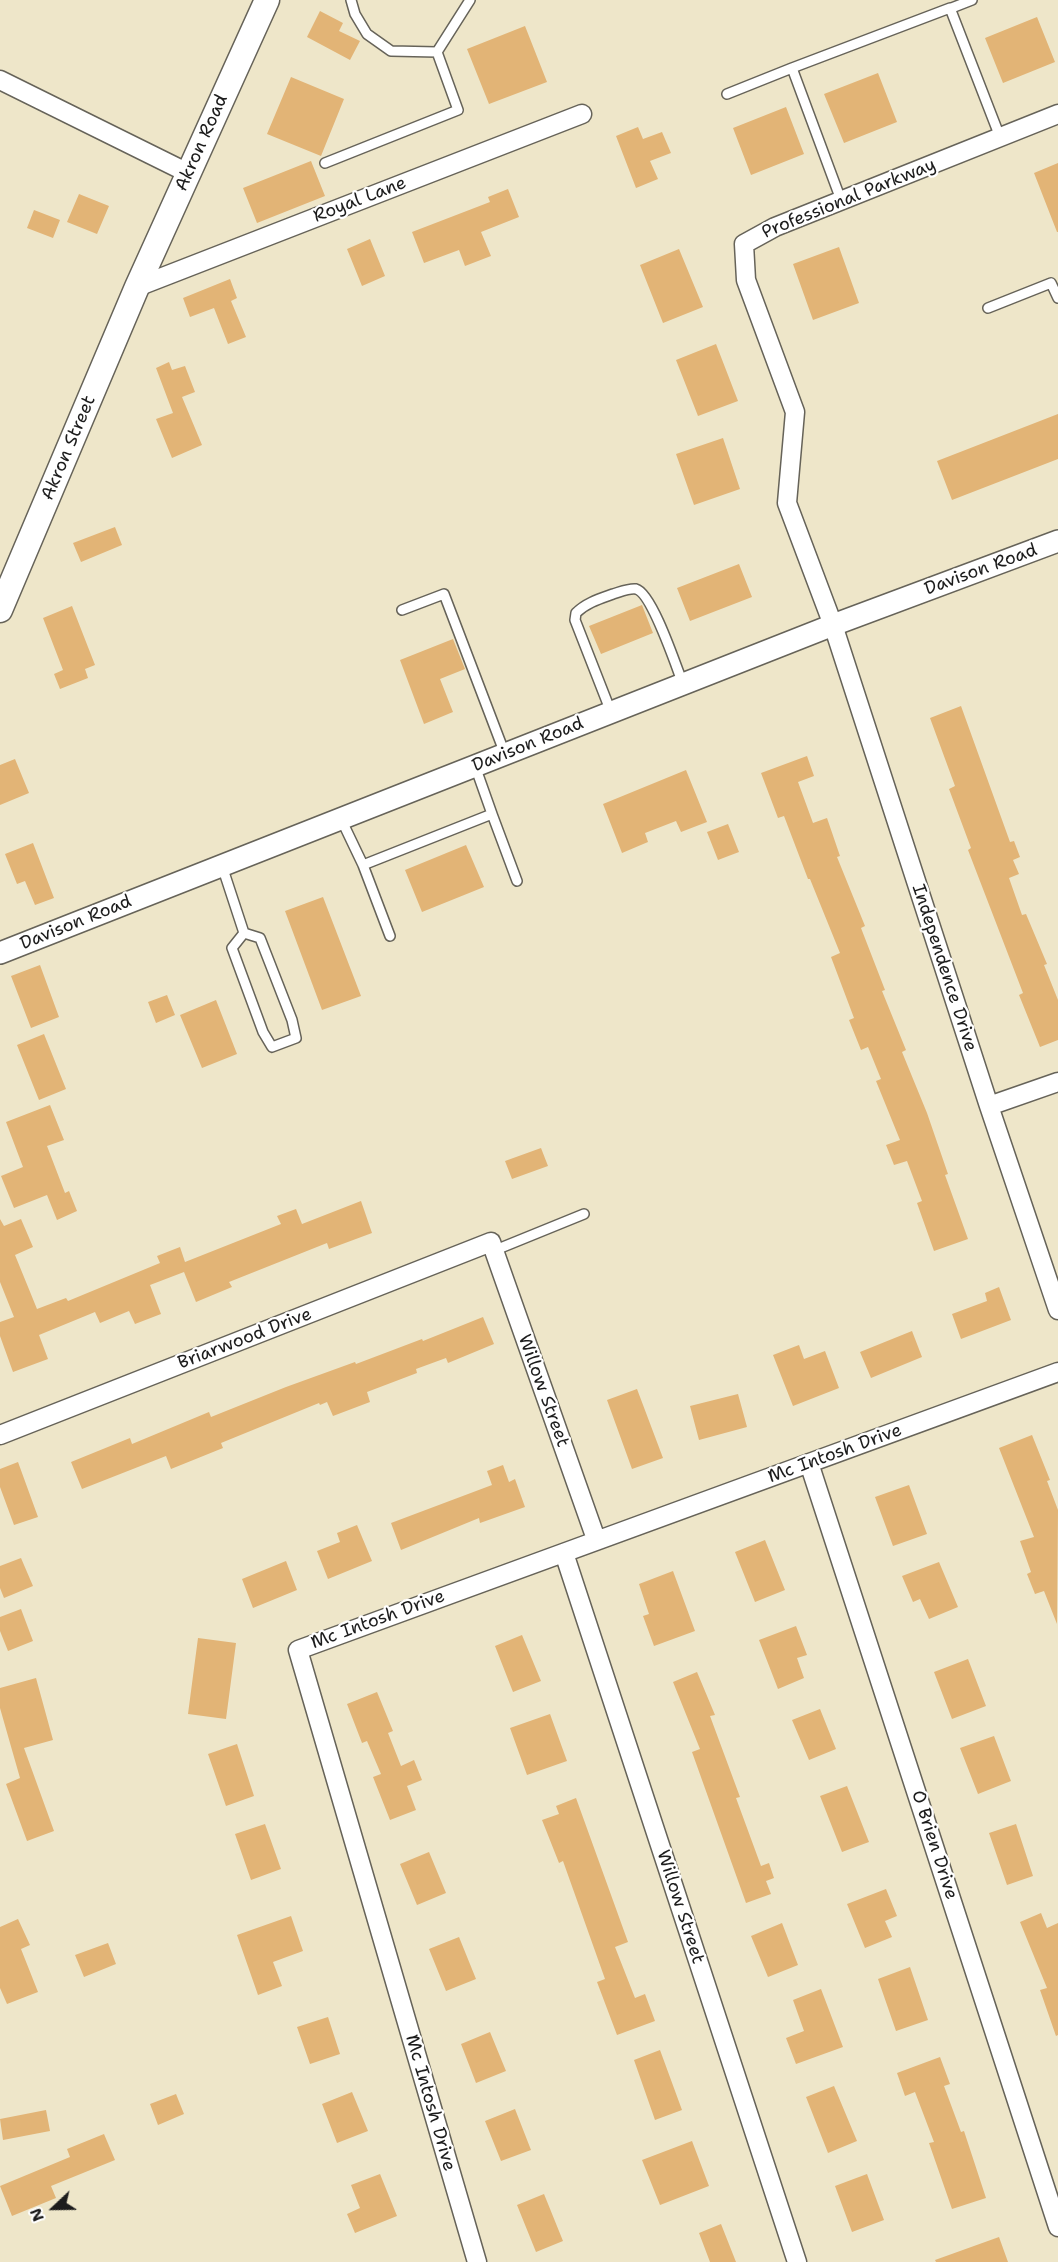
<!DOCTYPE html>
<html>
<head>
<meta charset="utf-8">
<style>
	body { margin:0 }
	#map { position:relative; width:1058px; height:2262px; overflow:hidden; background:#eee6c9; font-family:"Shantell Sans",sans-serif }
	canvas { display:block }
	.north { position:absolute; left:24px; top:2178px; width:60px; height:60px; -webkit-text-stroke:4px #fff; paint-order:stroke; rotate:248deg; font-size:16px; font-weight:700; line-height:24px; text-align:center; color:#1c1c1c }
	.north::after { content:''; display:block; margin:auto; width:21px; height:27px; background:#1c1c1c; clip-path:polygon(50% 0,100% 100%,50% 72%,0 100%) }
</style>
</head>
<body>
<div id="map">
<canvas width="1058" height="2262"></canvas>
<div class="north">N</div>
</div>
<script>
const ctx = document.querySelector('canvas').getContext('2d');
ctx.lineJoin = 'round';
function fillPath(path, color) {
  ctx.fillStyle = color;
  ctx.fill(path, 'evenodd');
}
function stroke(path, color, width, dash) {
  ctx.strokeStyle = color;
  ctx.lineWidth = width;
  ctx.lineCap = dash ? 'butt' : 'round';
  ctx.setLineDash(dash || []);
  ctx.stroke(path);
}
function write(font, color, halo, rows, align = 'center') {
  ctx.font = font + ' "Shantell Sans",sans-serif';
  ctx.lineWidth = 4.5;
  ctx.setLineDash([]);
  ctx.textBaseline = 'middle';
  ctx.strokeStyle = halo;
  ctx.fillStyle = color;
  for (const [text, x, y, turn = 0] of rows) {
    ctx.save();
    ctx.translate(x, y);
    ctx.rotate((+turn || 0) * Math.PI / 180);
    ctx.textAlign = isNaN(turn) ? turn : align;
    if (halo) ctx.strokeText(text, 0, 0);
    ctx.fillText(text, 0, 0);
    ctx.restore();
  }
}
fillPath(new Path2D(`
	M320 11 343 23 339 31 360 41 350 60 307 37Z
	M1037 17 1055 62 1003 83 985 38Z
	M525 26 547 82 489 104 467 49Z
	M878 73 897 122 844 143 824 94Z
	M291 77 344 99 321 156 267 134Z
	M786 107 804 154 751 175 733 128Z
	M638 127 643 139 662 132 671 153 650 161 658 179 636 188 616 136Z
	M311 161 325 196 257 223 243 188Z
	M1058 163V232H1057L1034 173Z
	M508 189 519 217 481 232 491 256 465 266 459 250 424 263 412 232 490 202 488 197Z
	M79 194 109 206 97 234 67 222Z
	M34 210 60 220 53 238 27 228Z
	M370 239 385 276 362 286 347 249Z
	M839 247 859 303 813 320 793 264Z
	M679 249 703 307 663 323 640 265Z
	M230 279 237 298 231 301 246 337 228 344 214 308 190 317 183 298Z
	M716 344 738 401 698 416 676 360Z
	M169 362 172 370 185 366 195 392 182 397 202 445 172 458 156 419 173 413 156 368Z
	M1058 414V459L952 500 937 461Z
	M723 438 740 489 694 505 676 454Z
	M115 527 122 545 81 562 73 543Z
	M739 564 752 597 690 621 677 588Z
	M642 605 653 633 601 654 589 626Z
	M72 606 95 665 85 669 88 678 60 689 54 674 63 670 43 618Z
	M453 639 465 669 440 679 453 712 424 724 400 660Z
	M961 706 1010 842 1014 841 1020 857 1013 860 1019 874 1009 878 1022 915 1026 914 1047 964 1044 965 1058 1000V1040L1040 1047 1019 995 1023 993 968 850 971 848 949 789 955 786 930 718Z
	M807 756 814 776 798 782 813 823 827 818 840 856 837 857 865 926 861 928 885 990 882 991 906 1050 902 1052 927 1113 948 1174 945 1175 968 1239 934 1251 917 1203 922 1201 907 1161 894 1165 886 1145 900 1140 876 1081 881 1079 868 1047 861 1050 849 1020 854 1018 831 957 840 953 810 879H808L784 816 778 818 761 773Z
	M15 759 29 793 0 805V765Z
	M686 770 707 822 681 832 676 821 645 833 648 842 622 853 603 804Z
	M728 824 739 852 718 860 707 832Z
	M33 843 54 898 35 905 25 881 17 884 5 854Z
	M466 845 484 887 422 912 405 870Z
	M323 897 361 996 322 1010 285 911Z
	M40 965 59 1017 31 1028 11 976Z
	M167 995 175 1015 156 1023 148 1002Z
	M216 1000 237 1054 202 1068 180 1015Z
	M44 1034 66 1089 39 1100 17 1045Z
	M50 1105 64 1140 47 1146 65 1193 69 1191 77 1211 57 1220 47 1195 14 1208 1 1176 23 1167 6 1122Z
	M541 1148 548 1166 512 1179 505 1161Z
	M361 1201 372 1233 329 1249 327 1243 229 1282 232 1287 196 1302 184 1272 150 1285 161 1314 135 1324 129 1311 100 1323 95 1312 39 1335 48 1359 13 1372 0 1336V1322L14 1317 0 1282V1219L4 1226 21 1219 33 1247 15 1255 37 1309 66 1298 68 1301 160 1263 157 1256 180 1247 185 1262 281 1224 277 1216 296 1209 302 1224Z
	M999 1287 1011 1320 961 1339 952 1314 987 1301 985 1293Z
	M483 1317 494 1344 448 1363 446 1358 416 1369 417 1373 367 1392 370 1402 333 1416 327 1402 320 1405 319 1403 221 1443 223 1448 171 1469 166 1456 82 1489 71 1462 130 1438 132 1444 209 1412 211 1417 286 1387 355 1362 356 1364 422 1339 423 1341Z
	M912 1331 922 1357 871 1378 860 1352Z
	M799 1345 804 1359 825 1351 839 1388 793 1406 773 1355Z
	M637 1389 663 1458 632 1469 607 1400Z
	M738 1394 747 1427 699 1440 690 1406Z
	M1032 1435 1050 1480 1047 1481 1058 1510 1057 1624 1044 1591 1035 1594 1027 1574 1031 1572 1020 1541 1034 1537 999 1448Z
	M18 1462 38 1517 14 1525 0 1487V1469Z
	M503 1465 509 1482 515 1479 525 1507 480 1523 479 1518 401 1550 391 1523 492 1485 487 1471Z
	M909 1485 927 1534 893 1546 875 1497Z
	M357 1525 372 1561 328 1579 317 1551 340 1542 337 1533Z
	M765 1540 785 1590 755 1602 735 1552Z
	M21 1558 33 1586 4 1598 0 1588V1566Z
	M286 1561 297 1590 253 1608 242 1579Z
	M939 1562 958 1607 929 1619 920 1599 913 1602 902 1576Z
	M673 1571 695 1631 654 1646 643 1616 649 1614 639 1584Z
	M21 1609 33 1641 8 1651 0 1631V1617Z
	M796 1626 807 1655 797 1658 804 1678 778 1689 759 1640Z
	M522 1635 541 1681 513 1692 495 1646Z
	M198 1638 236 1643 226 1719 188 1714Z
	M968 1659 986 1706 952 1719 934 1672Z
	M697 1672 715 1715 710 1716 740 1797 736 1798 761 1866 769 1863 774 1878 766 1881 771 1894 746 1903 692 1752 700 1749 673 1682Z
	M36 1678 53 1740 24 1748 54 1831 27 1841 6 1784 20 1778 0 1708V1688Z
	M377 1692 393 1731 388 1733 401 1766 414 1760 422 1780 407 1786 416 1810 390 1820 373 1777 381 1774 367 1741 362 1743 347 1704Z
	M820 1709 836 1749 809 1760 792 1720Z
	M550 1714 567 1761 527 1775 510 1728Z
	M994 1736 1011 1781 978 1794 960 1748Z
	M237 1744 254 1796 226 1806 208 1754Z
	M847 1786 869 1842 842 1852 820 1796Z
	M576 1798 628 1942 615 1947 635 1998 645 1994 655 2021 617 2035 597 1982 605 1979 563 1861 559 1863 542 1820 559 1814 556 1806Z
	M265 1824 281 1869 251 1880 235 1834Z
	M1016 1824 1033 1876 1007 1885 989 1833Z
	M429 1852 446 1893 417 1905 400 1864Z
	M886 1889 897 1916 885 1921 892 1937 865 1948 847 1904Z
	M1041 1913 1047 1928 1058 1923V2035L1056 2036 1040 1990 1047 1988 1020 1922Z
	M291 1916 303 1951 273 1962 282 1986 258 1995 237 1935Z
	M18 1919 30 1945 21 1949 38 1992 7 2004 0 1988V1927Z
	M782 1923 798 1965 768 1977 751 1936Z
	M459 1937 476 1979 446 1991 429 1949Z
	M108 1943 116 1964 84 1977 75 1955Z
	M910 1967 928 2020 896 2031 878 1979Z
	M821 1989 843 2047 796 2064 786 2038 804 2031 793 2000Z
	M328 2017 340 2054 310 2064 297 2027Z
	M490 2032 506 2071 476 2083 461 2044Z
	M660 2050 682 2110 655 2120 634 2060Z
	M940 2057 950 2084 944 2086 961 2132 964 2131 986 2198 952 2209 929 2143 934 2142 915 2092 905 2096 897 2073Z
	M834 2086 857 2141 828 2153 806 2097Z
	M352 2092 368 2131 337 2143 322 2104Z
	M176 2094 184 2114 158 2125 150 2104Z
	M515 2109 531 2150 501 2161 485 2121Z
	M46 2110 50 2131 3 2140 0 2119Z
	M104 2134 115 2160 51 2186 56 2198 12 2216 0 2186 70 2157 67 2149Z
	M692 2141 709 2186 660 2205 642 2160Z
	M380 2174 397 2216 355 2233 347 2214 360 2208 351 2185Z
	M867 2174 884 2220 852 2232 835 2186Z
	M544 2194 563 2241 536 2252 517 2205Z
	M721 2224 736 2262H710L699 2233Z
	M999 2237 1008 2262H936L935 2260Z`), '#e2b476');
const service = new Path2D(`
	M351 0 355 14 367 34 391 51 437 52 470 0
	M949 9 972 0
	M727 94 792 68
	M325 163 458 110 437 52
	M841 200 792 68 950 8 1000 137
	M988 308 1051 283 1058 298
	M402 610 444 594 505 754
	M611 712 575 620 576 613C586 603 599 599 613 594 620 592 629 588 636 589 652 593 676 666 683 684
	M492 814 517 881
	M341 819 363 865 492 814 475 766
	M363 865 390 936
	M222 866 244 933
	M244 933 260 938 292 1020 296 1038 272 1047 263 1032 232 948Z
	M493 1251 584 1214`);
const minor = new Path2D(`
	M0 80 188 173
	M1058 114 775 227 744 244 746 280 795 412 787 503 833 625 989 1106 1058 1310
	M137 287 582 114
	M989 1106 1058 1082
	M0 1435 491 1242 596 1539
	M809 1463 1058 2227
	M564 1553 797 2262
	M477 2262 298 1650 1058 1372`);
const tertiary = new Path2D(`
	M0 953 833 625 1058 541`);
const secondary = new Path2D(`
	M0 610 137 287 267 0`);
stroke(service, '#666359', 12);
stroke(minor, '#666359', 21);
stroke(tertiary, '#666359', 24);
stroke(secondary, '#666359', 27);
stroke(service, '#fff', 9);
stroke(minor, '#fff', 18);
stroke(tertiary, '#fff', 21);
stroke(secondary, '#fff', 24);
write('18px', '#1c1c1c', '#fff', [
	["Akron Road",202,143,-66],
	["Professional Parkway",849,199,-22],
	["Royal Lane",360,200,-21],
	["Akron Street",69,448,-67],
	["Davison Road",981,570,-20],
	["Davison Road",528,745,-22],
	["Davison Road",76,923,-22],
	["Independence Drive",944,968,72],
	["Briarwood Drive",245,1339,-21],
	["Willow Street",543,1391,70],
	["Mc Intosh Drive",835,1454,-20],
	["Mc Intosh Drive",378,1620,-20],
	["O Brien Drive",934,1845,72],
	["Willow Street",680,1907,72],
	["Mc Intosh Drive",430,2103,74]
]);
</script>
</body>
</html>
